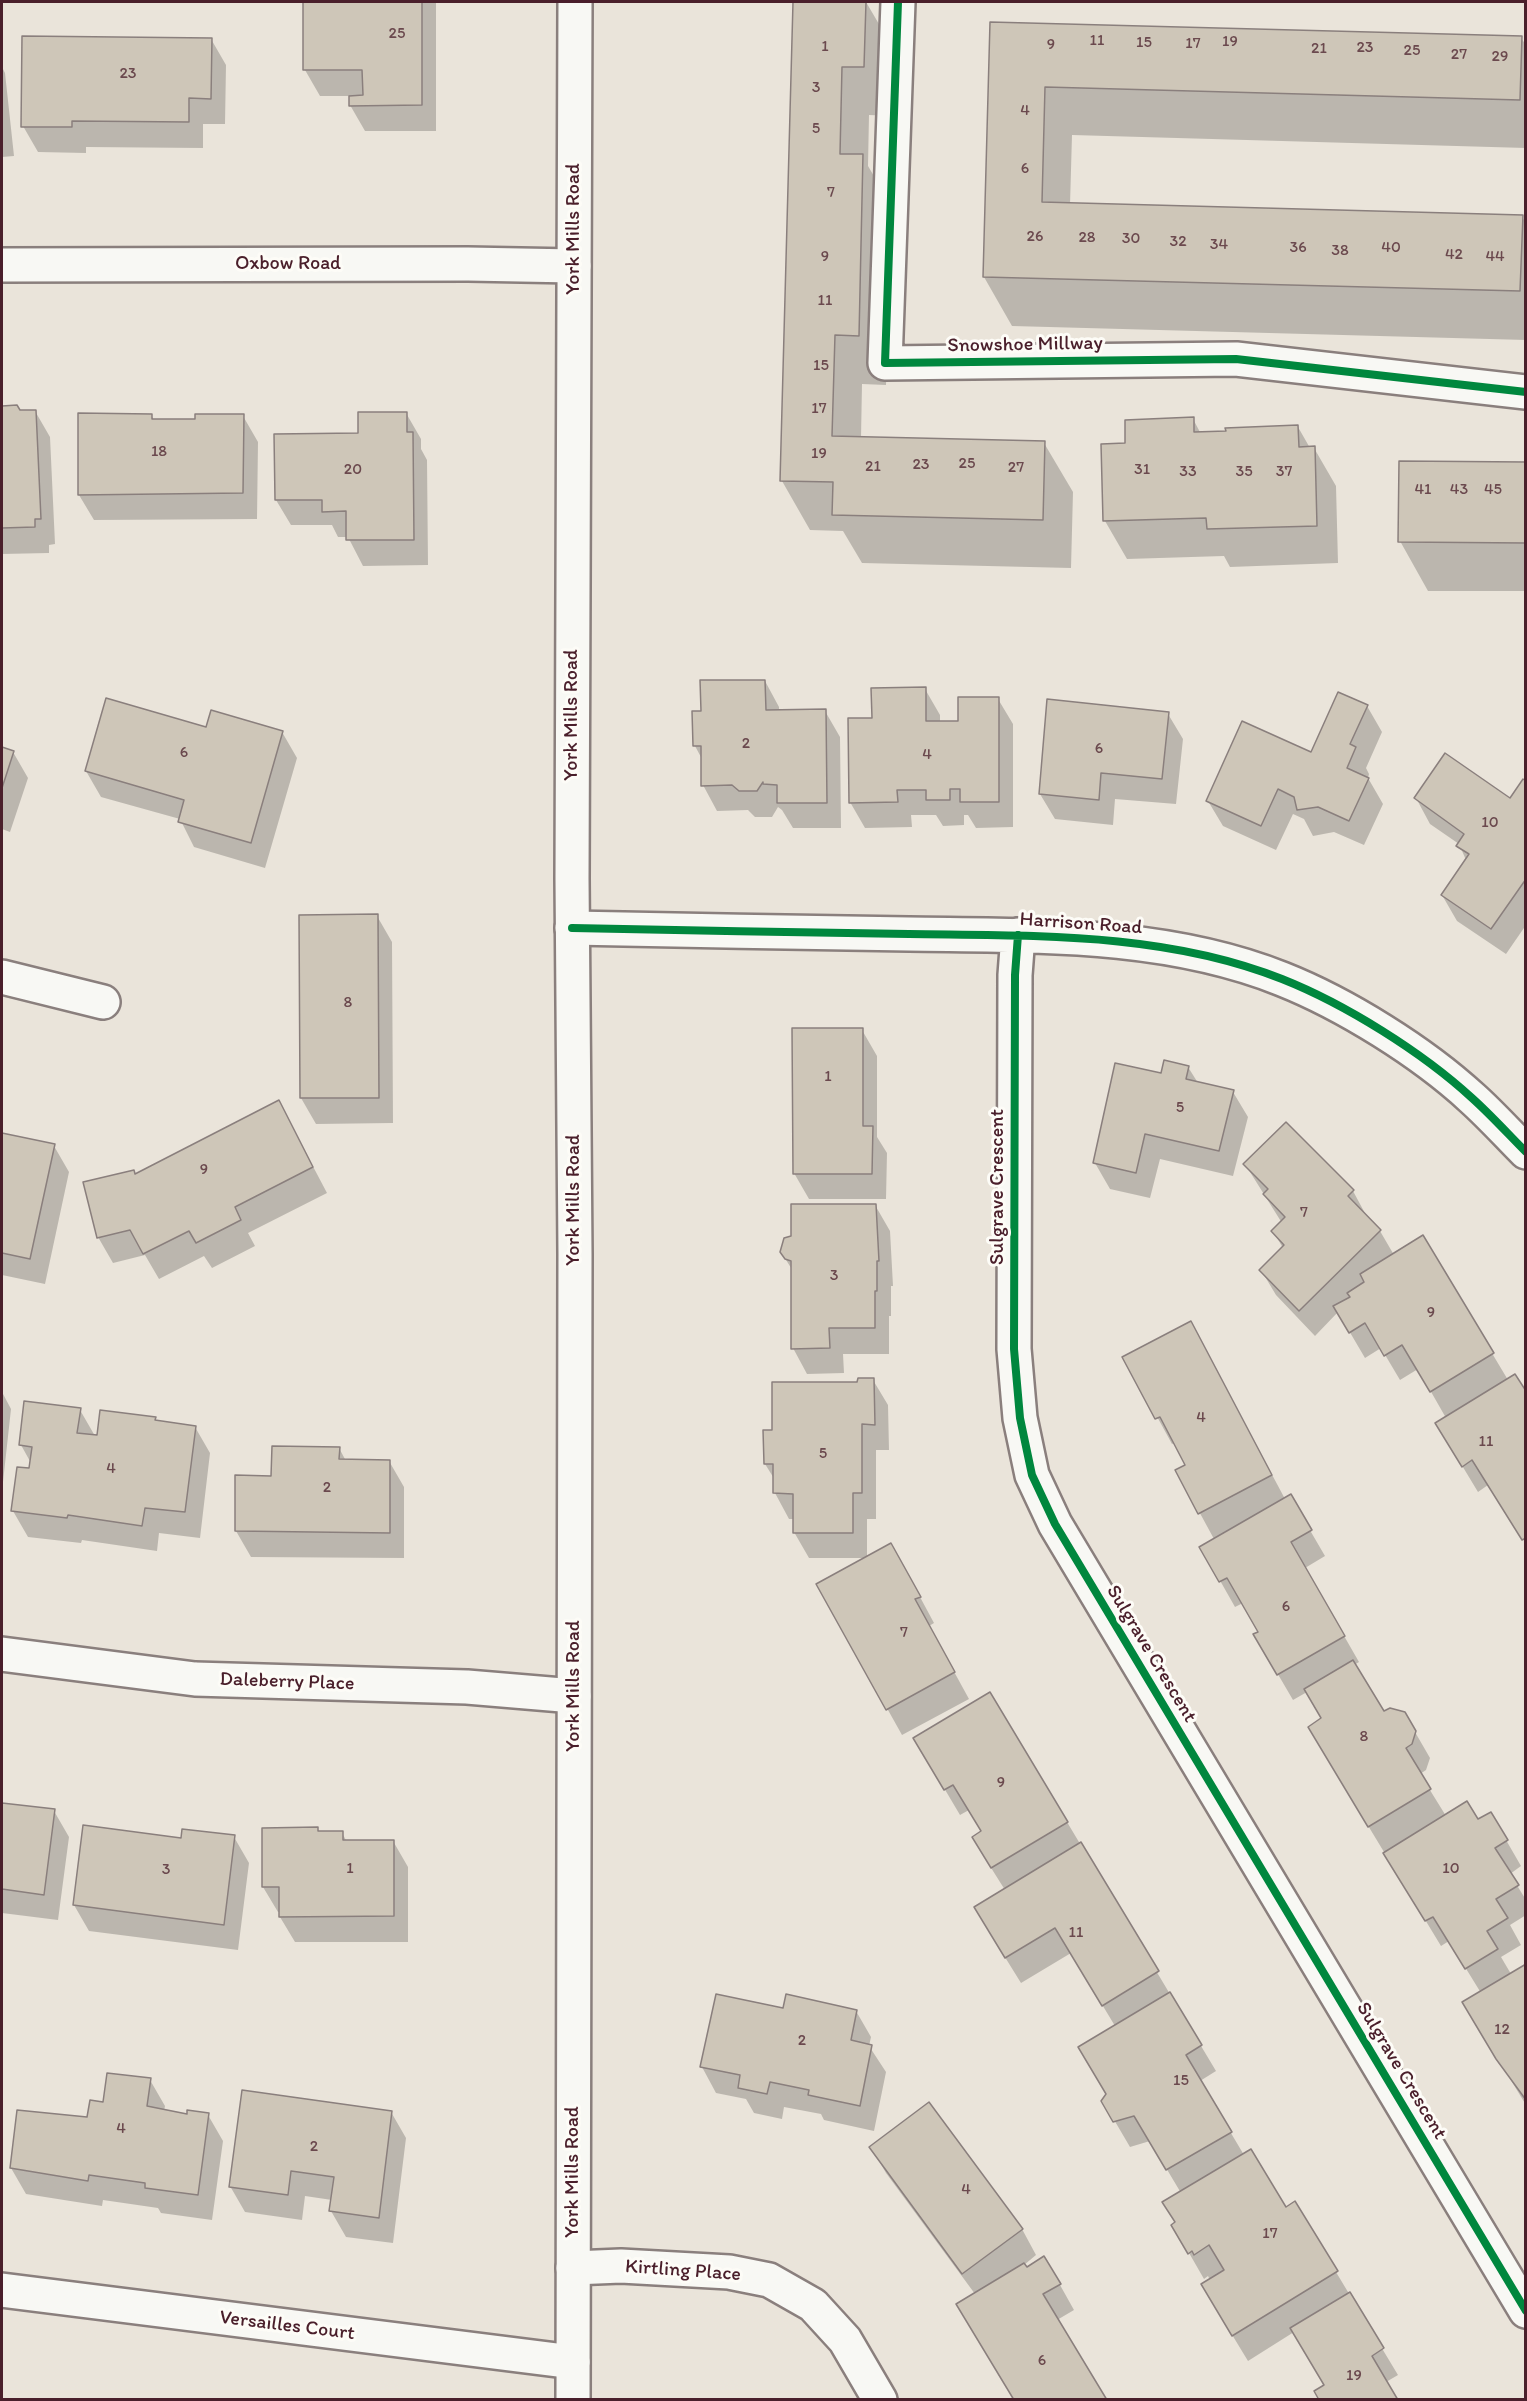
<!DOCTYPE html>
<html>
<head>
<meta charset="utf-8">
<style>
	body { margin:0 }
	#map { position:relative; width:1527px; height:2401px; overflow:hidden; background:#eae4da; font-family:Itim,sans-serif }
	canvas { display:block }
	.frame { position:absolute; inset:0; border:3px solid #4a1f2b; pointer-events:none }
</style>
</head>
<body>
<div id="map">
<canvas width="1527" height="2401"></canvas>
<div class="frame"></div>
</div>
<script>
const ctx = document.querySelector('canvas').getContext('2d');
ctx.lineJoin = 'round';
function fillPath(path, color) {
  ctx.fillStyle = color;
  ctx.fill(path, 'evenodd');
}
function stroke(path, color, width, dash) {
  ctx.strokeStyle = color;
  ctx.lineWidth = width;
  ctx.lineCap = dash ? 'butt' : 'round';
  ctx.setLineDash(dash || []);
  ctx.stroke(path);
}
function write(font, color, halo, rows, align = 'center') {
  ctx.font = font + ' Itim,sans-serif';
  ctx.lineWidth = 6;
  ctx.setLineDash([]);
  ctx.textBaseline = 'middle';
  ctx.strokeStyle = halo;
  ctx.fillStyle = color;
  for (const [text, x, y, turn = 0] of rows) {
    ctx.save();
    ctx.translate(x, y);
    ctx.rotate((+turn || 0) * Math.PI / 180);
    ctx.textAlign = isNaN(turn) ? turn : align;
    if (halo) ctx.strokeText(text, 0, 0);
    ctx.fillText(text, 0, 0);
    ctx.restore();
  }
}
fillPath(new Path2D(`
	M305 2H436V131H365L350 105V96H320L305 70Z
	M794 2H866L893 48 892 116 869 115 868 166 891 205 886 385 862 384 861 438 1044 443 1073 492 1071 568 862 563 843 531 810 530 782 481Z
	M992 24 1521 38 1526 45V148L1072 135 1070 205 1522 217 1526 223V340L1012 326 984 277Z
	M211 39 226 65 225 124H203V148L86 147V153L38 152 23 126Z
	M2 67 5 73 14 156 2 157Z
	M2 407H16L20 412 35 411 50 437 55 544 49 545V553L2 554Z
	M406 413 421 439V449L427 460 428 565 363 566 348 537H338L332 525H291L276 500 359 435Z
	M151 415 154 420H196L243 416 258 442 257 519 94 520 79 495Z
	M1193 419 1201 434 1298 427 1310 448H1314L1336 486 1338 563 1230 567 1224 556 1127 559 1105 521 1103 445H1127Z
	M1526 463V591H1428L1400 541Z
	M765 681 779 707V712L825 711 840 737 841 828H793L782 810 778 807 772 817H755L748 810 717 811 703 785 702 759 695 746 703 713Z
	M925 689 940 715V722H959L998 699 1013 724V827L976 828 968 815H964V825L943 826 936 815H911L912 827 865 828 850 802 873 720Z
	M1367 706 1382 732 1366 768 1369 774 1368 778 1383 804 1364 845 1334 832 1313 836 1304 819 1293 814 1276 850 1223 826 1208 801 1312 754Z
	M1168 714 1183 739 1176 804 1115 799 1113 825 1055 819 1040 794Z
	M207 729 282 732 297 758 265 868 194 847 180 819 101 797 86 771Z
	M2 749 13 752 28 778 10 832 2 829Z
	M1526 783V925L1506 954 1457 921 1442 895 1466 860 1459 844 1430 824 1416 798 1510 800Z
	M377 916 392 942 393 1123 316 1124 301 1098Z
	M862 1030 877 1056V1137L887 1153 886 1199H809L794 1173Z
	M1188 1067 1198 1083 1233 1092 1248 1117 1233 1176 1160 1159 1150 1198 1110 1189 1095 1163 1162 1075Z
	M279 1102 327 1193 248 1233 255 1246 212 1268 204 1256 159 1279 145 1255 113 1263 98 1237 135 1176Z
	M2 1134 54 1146 69 1172 45 1284 2 1275Z
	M1245 1164 1353 1191 1367 1217 1380 1231 1394 1255 1423 1238 1508 1380 1526 1394V1543L1488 1485 1478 1492 1452 1449 1446 1418 1418 1369 1400 1380 1381 1348 1365 1358 1338 1312 1315 1336 1276 1295 1261 1270 1283 1248 1273 1231 1282 1223Z
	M875 1205 890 1231 893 1286H891V1316H889V1354H843L844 1373 807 1374 793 1348V1271L781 1252 792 1237Z
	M1205 1349 1285 1499 1290 1496 1325 1556 1305 1568 1359 1662 1354 1665 1384 1713H1404L1430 1758 1426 1770 1420 1774 1446 1816 1477 1822 1491 1814 1521 1866 1510 1874 1526 1900V1915L1510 1925 1521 1945 1501 1957 1511 1974 1526 1965V2105L1464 2003 1481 1993 1449 1941 1441 1946 1324 1753 1323 1719 1307 1692 1293 1700 1255 1635 1260 1632 1243 1603 1235 1607 1201 1547 1214 1539 1177 1471 1187 1466 1175 1443 1172 1444 1125 1358Z
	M873 1380 888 1405 889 1450H876V1519H867V1558H809L794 1532V1519H789L775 1493V1480L765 1464 774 1432 859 1383Z
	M2 1392 11 1409 3 1482H2Z
	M80 1410 95 1436 155 1419 157 1422 195 1427 210 1453 200 1538 159 1533 157 1551 82 1540 81 1543 28 1537 13 1511 31 1463 21 1445Z
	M339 1448 346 1461H389L404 1487V1558L251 1557 236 1531 273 1477Z
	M906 1571 934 1623 929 1626 969 1699 902 1735 818 1585Z
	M915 1739 1067 1822 1216 2071 1200 2081 1244 2155 1286 2210 1295 2204 1398 2375 1386 2382 1326 2386 1294 2332 1248 2361 1217 2310 1210 2280 1208 2276 1204 2279 1173 2225 1176 2223 1181 2193 1150 2141 1130 2147 1103 2101 1107 2094 1115 2026 1071 1953 1021 1983 990 1933 1005 1890 988 1863 982 1832 969 1810 960 1815Z
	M2 1805 54 1811 69 1837 58 1920 2 1913Z
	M317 1829 319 1833H342L347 1842 393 1841 408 1867V1942H295L280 1917V1912H278L263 1887Z
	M234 1837 249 1863 238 1950 89 1931 74 1905 182 1840Z
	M784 2010 856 2011 871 2037 869 2046 886 2072 874 2131 824 2120 821 2114 784 2107 782 2119 754 2113 746 2099 716 2093 702 2067Z
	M150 2080 165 2106 164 2111 188 2116 208 2115 223 2141 212 2220 161 2213 158 2208 103 2200 102 2206 26 2194 11 2168 89 2118 105 2103Z
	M391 2112 406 2138 393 2243 346 2237 331 2211 332 2200 305 2196 302 2220 245 2212 230 2186Z
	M871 2147 1022 2229 1036 2255 1024 2265 1026 2269 1060 2285 1074 2310 1057 2320 975 2294 886 2173Z`), '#0003');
const building = new Path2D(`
	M303 2H422V105L349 106V96L363 95 362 70H303Z
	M793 2H866L864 67H842L840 154H863L859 336 835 335 832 436 1045 441 1043 520 832 515 833 482 780 481Z
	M990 22 1522 36 1520 100 1045 87 1042 202 1523 215 1520 291 983 277Z
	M22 36 212 38 211 99 189 98V122L72 121V127H21Z
	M17 405 20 410H36L41 519H35V527L2 528V406Z
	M358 412H407V432H413L414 540H346V511L322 512V500H275L274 434 358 433Z
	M78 413 152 414V419H195V414H244L243 493 78 495Z
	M1194 417V432L1226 431 1225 428 1298 425 1299 447 1315 446 1317 526 1207 529 1206 518 1103 521 1101 444 1125 443V420Z
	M1399 461 1526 462V543L1398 542Z
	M700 680H765L766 710 826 709 827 803H777V785L763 784V782L757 791H739L732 785 701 786V746H693L692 711H701Z
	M926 687V721H958V697H999V802H960V789H950V800H926V790H897L898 802 849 803 848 718H872L871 688Z
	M1338 692 1368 705 1350 744 1356 747 1347 768 1369 778 1349 821 1318 807 1297 810 1294 797 1278 789 1261 826 1206 801 1242 721 1311 752Z
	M106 698 206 727 211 710 283 731 251 843 178 822 184 800 85 771Z
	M1047 699 1169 712 1162 779 1101 773 1099 800 1039 794Z
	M2 747 14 751 2 788Z
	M1445 753 1510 798 1523 779 1526 781V879L1491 929 1441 895 1469 854 1456 846 1464 834 1414 798Z
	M378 914 379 1098H300L299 915Z
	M792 1028H863V1126H873L872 1174H793Z
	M1164 1060 1189 1066 1186 1079 1234 1090 1219 1151 1145 1134 1136 1173 1093 1163 1115 1063 1161 1073Z
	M279 1100 313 1167 235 1207 241 1220 196 1243 189 1231 143 1254 130 1230 97 1238 83 1182 134 1170 135 1174Z
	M1286 1122 1354 1190 1348 1196 1381 1230 1299 1311 1259 1270 1284 1245 1271 1231 1285 1217 1263 1194 1268 1189 1243 1164Z
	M2 1133 55 1144 30 1259 2 1253Z
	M791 1204H876L879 1261H877V1291H875V1328H829L830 1348 791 1349V1261L785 1259 780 1252 784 1238 791 1236Z
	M1423 1235 1494 1353 1430 1392 1402 1345 1384 1356 1365 1323 1349 1333 1333 1306 1350 1297 1347 1293 1364 1282 1360 1274Z
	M1191 1321 1272 1475 1198 1514 1175 1470 1185 1465 1160 1417 1155 1419 1122 1357Z
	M1515 1374 1526 1391V1538L1522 1540 1472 1460 1462 1467 1435 1423Z
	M858 1378H874L875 1425 862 1424V1493H853V1533H793V1494L773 1493V1464H764L763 1430H772V1382H857Z
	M24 1401 81 1408 77 1433 97 1435 100 1410 156 1417 155 1420 196 1426 185 1512 145 1508 142 1526 68 1515 67 1518 11 1511 17 1467 29 1468 32 1447 19 1445Z
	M272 1446 340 1447 339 1459 390 1460V1533L235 1531V1475L271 1476Z
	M1291 1494 1312 1530 1291 1542 1345 1636 1277 1675 1253 1634 1258 1632 1227 1578 1219 1582 1199 1547Z
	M891 1543 921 1597 915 1599 955 1672 886 1710 816 1584Z
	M1353 1660 1384 1711 1390 1708 1405 1712 1416 1731 1412 1744 1406 1748 1431 1789 1368 1827 1308 1727 1321 1718 1304 1689Z
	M990 1692 1068 1822 991 1868 972 1837 981 1831 953 1785 944 1790 913 1738Z
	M1467 1801 1478 1819 1491 1812 1508 1840 1495 1848 1519 1885 1496 1899 1508 1918 1487 1931 1498 1949 1465 1969 1433 1917 1425 1921 1383 1853Z
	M2 1803 55 1809 44 1895 2 1889Z
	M83 1825 181 1838 182 1829 235 1835 224 1925 73 1905Z
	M318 1827V1831H343V1840H394V1916L279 1917V1887H262V1828Z
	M1081 1842 1159 1971 1102 2006 1055 1928 1005 1958 974 1907Z
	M1526 1964V2100L1496 2059 1462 2002Z
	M1170 1992 1202 2045 1186 2055 1232 2132 1166 2170 1134 2116 1113 2122 1101 2101 1106 2094 1078 2047Z
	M716 1994 783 2008 786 1994 857 2010 851 2040 872 2045 860 2106 808 2095 809 2090 770 2082 767 2094 738 2088 740 2075 700 2067Z
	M107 2073 151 2078 147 2106 187 2114V2110L209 2113 198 2195 145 2188V2183L89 2175 88 2181 10 2168 17 2110 87 2117 90 2100 103 2102Z
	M242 2090 392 2111 379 2218 329 2211 334 2177 291 2171 288 2195 229 2187Z
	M929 2102 1023 2229 962 2274 869 2147Z
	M1251 2149 1286 2207 1295 2201 1338 2271 1232 2336 1201 2284 1224 2270 1209 2245 1194 2255 1192 2251 1188 2254 1171 2225 1175 2222 1162 2202Z
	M1044 2256 1061 2284 1043 2294 1107 2400H1014L956 2304 1024 2263 1027 2267Z
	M1350 2292 1384 2348 1372 2356 1398 2400H1319L1314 2391 1324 2385 1290 2328Z`);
fillPath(building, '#cec6b8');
stroke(building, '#8a7f7d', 1.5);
const minor = new Path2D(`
	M898 2 885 363 1236 359 1526 392
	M2 265 468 264 574 266
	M572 928C684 931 797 932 909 934 1034 936 1164 932 1282 979 1345 1004 1422 1052 1472 1098 1491 1115 1508 1134 1526 1152
	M1018 935 1015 975 1014 1349 1020 1418 1032 1475 1055 1524 1526 2311
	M2 977 103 1002
	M2 1654 195 1679 467 1687 574 1696
	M573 2268 621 2266 729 2272 769 2280 813 2305 845 2340 880 2400
	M2 2290 573 2362`);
const secondary = new Path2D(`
	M573 2400 575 1254 572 878 575 2`);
stroke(minor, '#8a7f7d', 38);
stroke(secondary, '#8a7f7d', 38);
stroke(minor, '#f8f8f4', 33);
stroke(secondary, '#f8f8f4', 33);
stroke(new Path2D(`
	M898 2 885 363 1236 359 1526 392
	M572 928C684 931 797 932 909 934 1034 936 1164 932 1282 979 1345 1004 1422 1052 1472 1098 1491 1115 1508 1134 1526 1152
	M1018 935 1015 975 1014 1349 1020 1418 1032 1475 1055 1524 1526 2311`), '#00873e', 8);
write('16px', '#6b494e', null, [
	["25",397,34],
	["11",1097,41],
	["19",1230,42],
	["15",1144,43],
	["17",1193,44],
	["9",1051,45],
	["1",825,47],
	["23",1365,48],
	["21",1319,49],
	["25",1412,51],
	["27",1459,55],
	["29",1500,57],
	["23",128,74],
	["3",816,88],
	["4",1025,111],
	["5",816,129],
	["6",1025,169],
	["7",831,193],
	["26",1035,237],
	["28",1087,238],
	["30",1131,239],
	["32",1178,242],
	["34",1219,245],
	["36",1298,248],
	["40",1391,248],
	["38",1340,251],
	["42",1454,255],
	["9",825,257],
	["44",1495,257],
	["11",825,301],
	["15",821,366],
	["17",819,409],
	["18",159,452],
	["19",819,454],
	["25",967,464],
	["23",921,465],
	["21",873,467],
	["27",1016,468],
	["20",353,470],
	["31",1142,470],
	["33",1188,472],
	["35",1244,472],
	["37",1284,472],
	["41",1423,490],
	["43",1459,490],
	["45",1493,490],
	["2",746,744],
	["6",1099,749],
	["6",184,753],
	["4",927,755],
	["10",1490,823],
	["8",348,1003],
	["1",828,1077],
	["5",1180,1108],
	["9",204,1170],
	["7",1304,1213],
	["3",834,1276],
	["9",1431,1313],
	["4",1201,1418],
	["11",1486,1442],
	["5",823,1454],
	["4",111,1469],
	["2",327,1488],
	["6",1286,1607],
	["7",904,1633],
	["8",1364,1737],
	["9",1001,1783],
	["1",350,1869],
	["10",1451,1869],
	["3",166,1870],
	["11",1076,1933],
	["12",1502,2030],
	["2",802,2041],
	["15",1181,2081],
	["4",121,2129],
	["2",314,2147],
	["4",966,2190],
	["17",1270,2234],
	["6",1042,2361],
	["19",1354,2376]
]);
write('20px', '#4a1f2b', '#fdfcf7', [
	["York Mills Road",574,229,-90],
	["Oxbow Road",288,264],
	["Snowshoe Millway",1025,345,-1],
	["York Mills Road",572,715,-90],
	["Harrison Road",1081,924,4],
	["Sulgrave Crescent",998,1187,-90],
	["York Mills Road",574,1200,-90],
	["Sulgrave Crescent",1151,1654,59],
	["Daleberry Place",287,1682,2],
	["York Mills Road",574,1686,-90],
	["Sulgrave Crescent",1401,2071,59],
	["York Mills Road",573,2172,-90],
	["Kirtling Place",683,2271,4],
	["Versailles Court",287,2326,7]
]);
</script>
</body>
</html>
